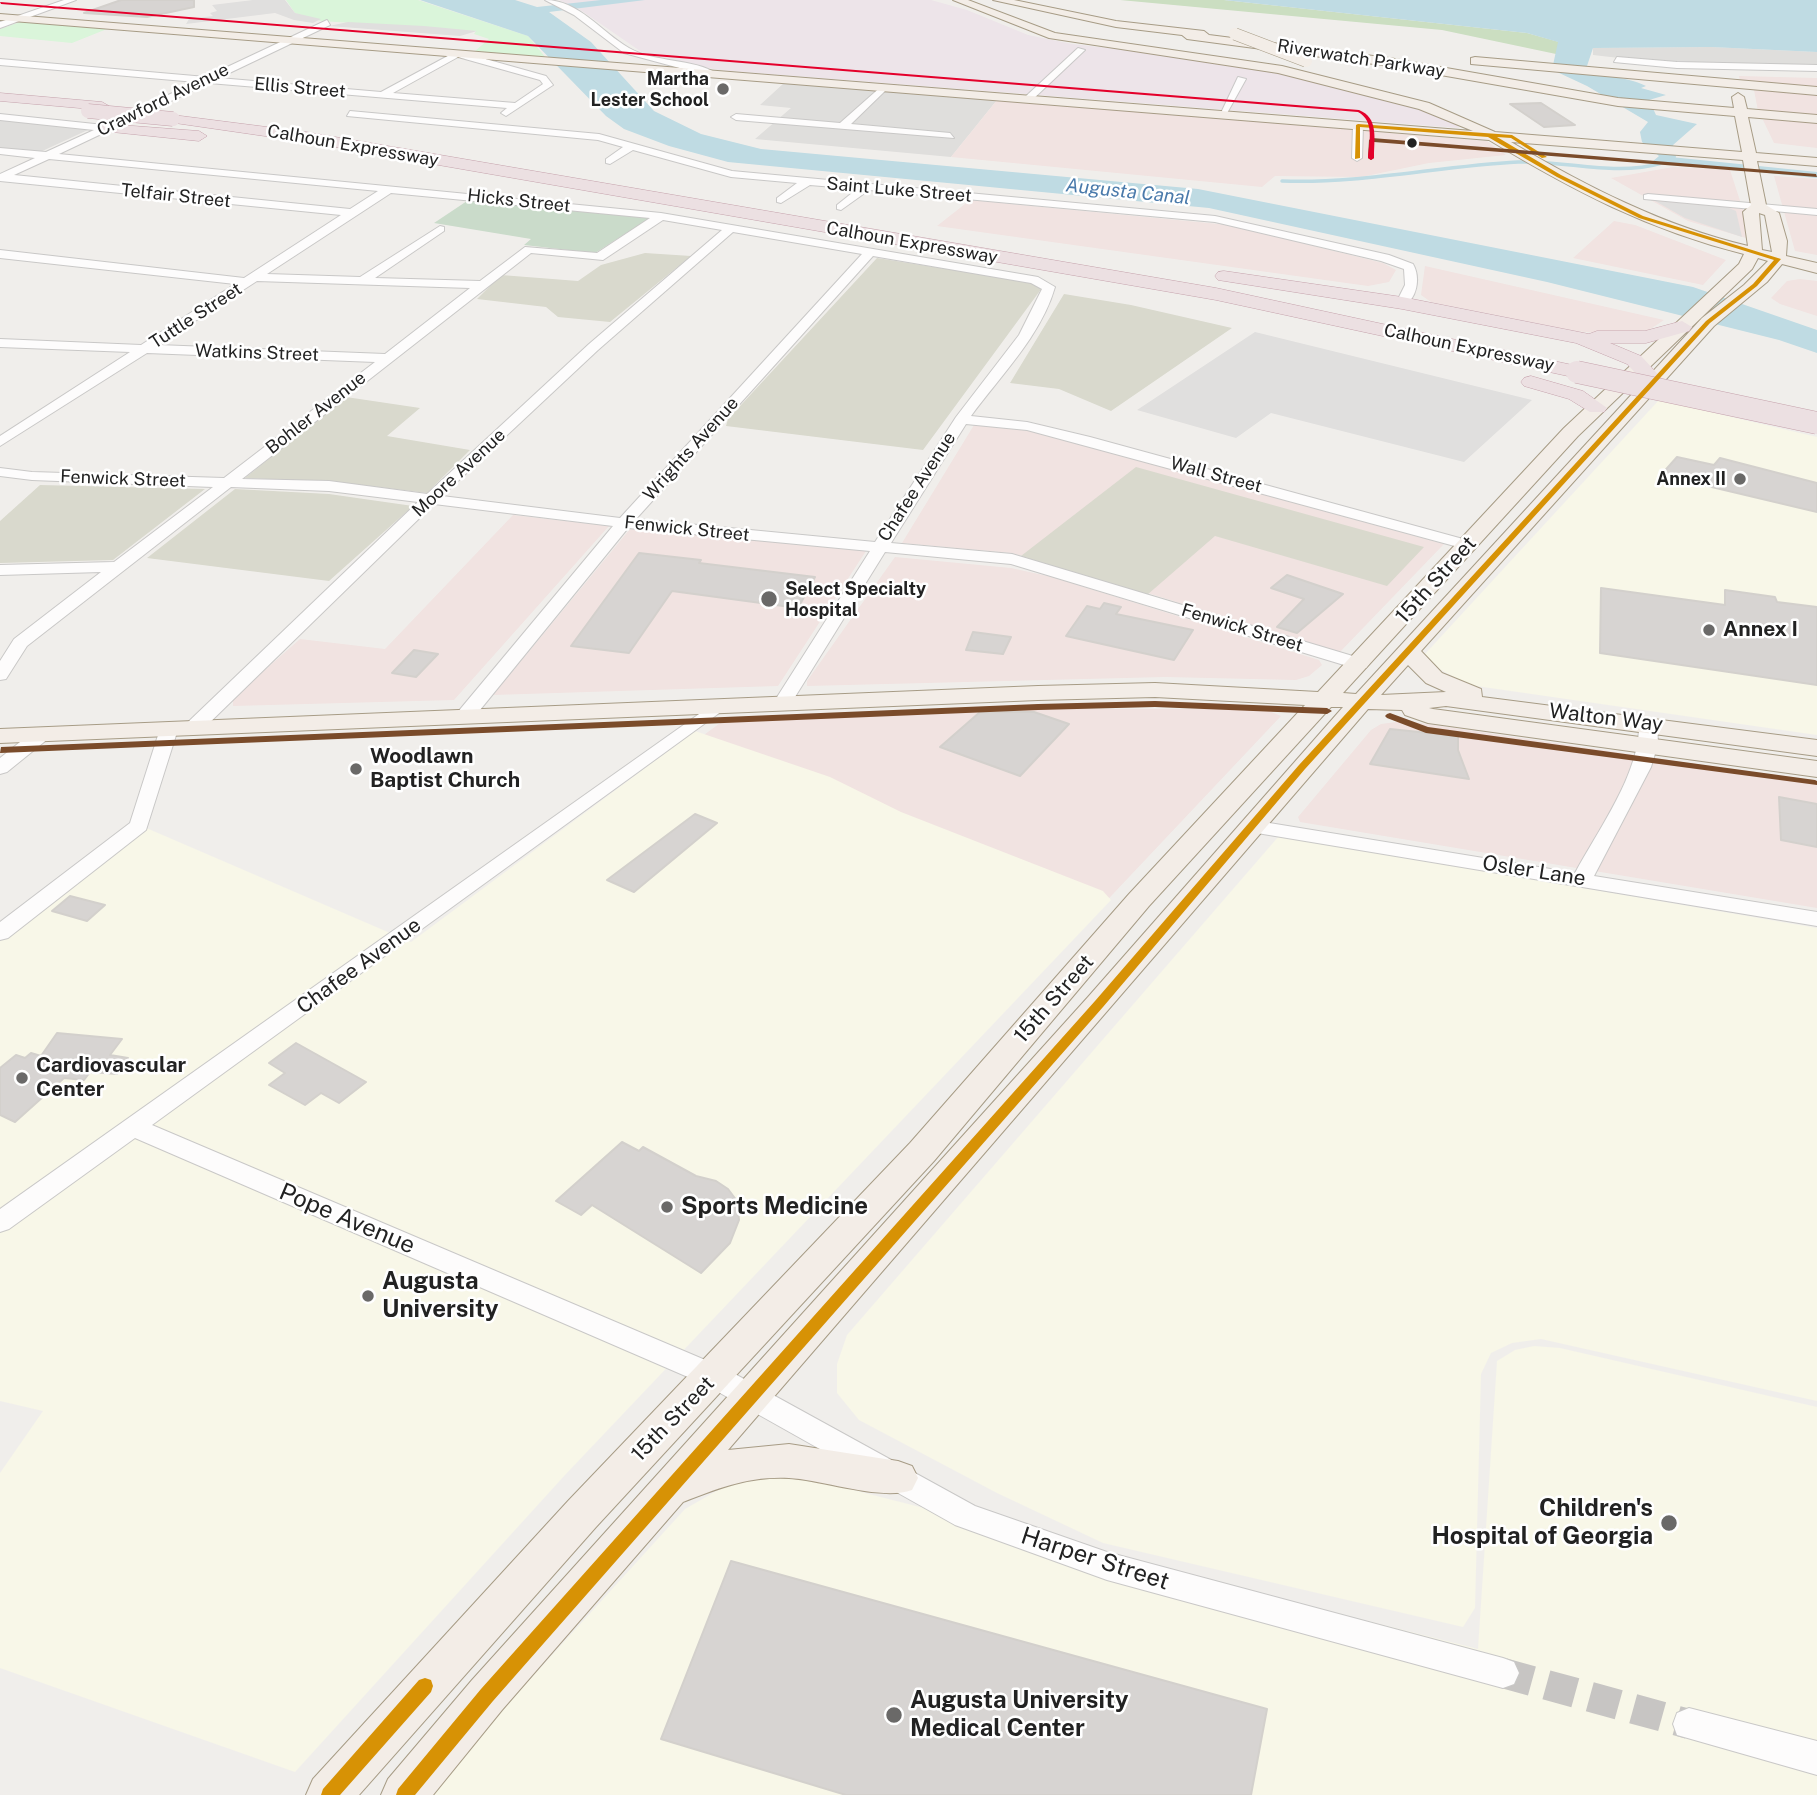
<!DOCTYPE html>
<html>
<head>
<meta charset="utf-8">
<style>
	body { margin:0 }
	canvas { display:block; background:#f0eeeb }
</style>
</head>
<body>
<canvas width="1817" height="1795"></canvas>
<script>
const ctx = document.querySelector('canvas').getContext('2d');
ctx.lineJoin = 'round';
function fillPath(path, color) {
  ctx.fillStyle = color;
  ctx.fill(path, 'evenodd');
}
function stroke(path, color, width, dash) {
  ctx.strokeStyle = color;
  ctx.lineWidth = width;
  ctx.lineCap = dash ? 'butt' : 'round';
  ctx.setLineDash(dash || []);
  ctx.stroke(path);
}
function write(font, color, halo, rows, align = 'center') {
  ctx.font = font + ' "Public Sans",sans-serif';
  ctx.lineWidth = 5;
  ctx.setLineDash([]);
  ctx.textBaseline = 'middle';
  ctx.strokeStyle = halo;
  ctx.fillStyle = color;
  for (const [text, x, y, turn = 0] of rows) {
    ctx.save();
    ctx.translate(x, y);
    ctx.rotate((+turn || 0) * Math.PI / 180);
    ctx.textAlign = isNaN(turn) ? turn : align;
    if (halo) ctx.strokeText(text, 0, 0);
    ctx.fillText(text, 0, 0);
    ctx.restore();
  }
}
fillPath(new Path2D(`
	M1711 47 1817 52V67L1672 64 1593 55V48Z
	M784 83 997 100 951 157 755 139 791 108 760 105Z
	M0 120 90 129 38 153 0 149Z`), '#dfdedc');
fillPath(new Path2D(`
	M1739 76 1817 78V87L1740 82Z
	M1754 90 1817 93V117L1758 111Z
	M997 100 1487 141 1506 155 1429 163 1361 177 1275 176 1262 187 951 157Z
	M1769 119 1817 123V148L1774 143 1763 120Z
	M1673 167 1730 170 1743 210 1746 238 1688 221 1611 178Z
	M1774 176 1817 179V255L1795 251Z
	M970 200 1229 225 1383 263 1396 270 1389 282 1368 286 937 226Z
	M1614 221 1635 225 1726 260 1703 285 1573 258Z
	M1425 266 1664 320 1649 330 1606 334 1576 331 1431 302 1421 295Z
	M1800 279 1817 281V316L1780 304 1771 298 1787 281Z
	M974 425 1031 431 1444 544 1339 653 1052 563 1011 553 902 543Z
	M513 515 609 526 454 700 233 706V698L300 639 385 649Z
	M630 529 866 551 778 686 493 695Z
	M895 557 1011 568 1052 577 1319 660 1322 665 1309 676 1296 680 1165 677 807 686V681Z
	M991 709H1264L1281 716 694 1338 178 1119 723 721Z
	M1396 722H1414L1817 782V908L1300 822 1298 817 1371 730 1381 724Z`), '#f1e3e1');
fillPath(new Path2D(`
	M559 0H931L967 10 1028 35 1072 44 1206 59 1337 85 1411 106 1456 123 1459 128 718 70 643 53 579 9Z`), '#ede4e9');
fillPath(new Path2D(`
	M1659 400 1817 437V735L1469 685 1432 665 1425 654Z
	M695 731 830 777 901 812 1103 891 1111 900 565 1475 295 1772 0 1668V1473L43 1411 0 1401V941L144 827 411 942Z
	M1279 836 1817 928V1401L1541 1339 1512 1343 1491 1353 1481 1374 1475 1608 1463 1627 1103 1543 997 1493 859 1420 837 1393V1364L847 1335Z
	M1534 1346 1560 1348 1817 1407V1795H433L482 1732 685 1509 741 1477 806 1478 1478 1649 1497 1361 1515 1350Z`), '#f8f7e8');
fillPath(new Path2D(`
	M645 253 691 256 610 322 558 317 546 307 477 299 501 275 578 281 601 265Z
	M877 258 1028 282 1042 288 923 450 726 426 728 419Z
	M1064 294 1131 305 1232 328 1111 411 1059 389 1010 383Z
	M346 397 420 408 387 436 470 450 427 493 338 482 245 478Z
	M1136 467 1424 547 1387 586 1215 536 1147 595 1021 556Z
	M40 485 205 489 113 560 0 563V521Z
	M235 489 329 494 413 506 329 581 147 558Z`), '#d9d9cd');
fillPath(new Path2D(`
	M1120 0H1224L1527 33 1559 42 1556 54 1442 30Z`), '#cbdec1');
fillPath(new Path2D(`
	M470 199 650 218 595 253 524 245 531 239 434 223Z`), '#cadbca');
fillPath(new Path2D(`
	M286 0H418L528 36 546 58 475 51 489 39 474 34 476 31 321 21 295 13Z
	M20 22 107 29 72 43 0 36V29Z`), '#daf5da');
fillPath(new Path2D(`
	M253 0H285L295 13 321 19 313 23 294 20 275 13 186 24 189 19 213 16 210 13 217 11 212 5Z
	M348 22 424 26 477 31 460 36 329 26Z
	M1655 201 1727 207 1736 211 1742 237 1685 218Z
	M1255 332 1532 400 1464 462 1271 413 1236 438 1137 410Z`), '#e0dfde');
fillPath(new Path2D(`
	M420 0H515L537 7 601 0H645L549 12 591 42 654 111 701 134 761 149 1198 189 1693 287 1817 330V353L1779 340 1547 282 1209 208 728 162 669 146 624 129 606 116 528 36Z
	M1224 0H1817V52L1711 47 1593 48 1587 66C1606 79 1626 76 1646 86L1641 88 1666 95 1649 100 1656 115 1697 124 1673 145 1676 157 1672 165H1656L1652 162 1659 156 1642 142 1640 132 1648 122 1587 86 1557 72 1553 65 1558 42 1527 33Z`), '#bfdbe3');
stroke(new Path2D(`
	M1282 181C1362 184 1439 166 1518 162 1567 160 1614 177 1662 163`), '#bfdbe3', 3.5);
fillPath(new Path2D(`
	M1651 141H1659L1671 157 1817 172V178L1668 163 1651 145Z`), '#bfdbe3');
const building = new Path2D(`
	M121 0H194V7L147 17 84 13Z
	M1541 103 1575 125 1544 127 1510 104Z
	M1677 457 1714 465 1720 458 1817 483V512L1661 475Z
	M639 553 701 560 699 563 815 577 798 608 672 591 629 653 571 646Z
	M1287 575 1343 594 1297 633 1277 627 1304 599 1271 588Z
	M1601 588 1725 605V590L1775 597 1777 602 1817 607V685L1600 653Z
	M1104 603 1121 607 1116 614 1193 630 1174 660 1066 636 1087 606 1100 609Z
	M973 632 1011 637 1003 654 966 650Z
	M414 650 438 654 416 677 392 673Z
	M980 712H1034L1069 724 1020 776 940 747Z
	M1390 729 1458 736V750L1469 779 1370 764Z
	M1779 797 1817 804V847L1781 840Z
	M695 814 717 823 634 892 607 880Z
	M70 896 105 905 87 921 52 911Z
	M57 1033 122 1039 110 1055 128 1058 117 1074 90 1072 84 1080 64 1078 15 1122 0 1115V1068L16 1055 25 1058 31 1053 41 1056Z
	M296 1043 366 1082 339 1103 321 1093 305 1105 269 1085 285 1073 269 1063Z
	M622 1142 639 1151 643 1147 696 1176 716 1181 728 1189 737 1201 739 1220 730 1243 701 1273 592 1205 581 1215 556 1201Z
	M731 1561 1267 1709 1251 1795H846L661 1739Z`);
fillPath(building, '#d7d4d2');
stroke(building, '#d3d0cc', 2);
stroke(new Path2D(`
	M1503 1673 1689 1724`), '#c7c5c3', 30, [30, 15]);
const minor = new Path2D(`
	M64 0H76L0 28V22Z
	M545 0C579 0 601 32 629 48 655 63 693 58 718 74L713 77 624 53 574 15Z
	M327 20 330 25 219 78 381 92 457 51 546 76 553 85 506 116 501 113 507 108 209 83 59 154 661 213 1038 277 1055 287C1041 336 1001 375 971 416L1027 422 1090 437 1474 542 1476 545 1474 548H1462L1027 430 966 424 891 543 1012 554 1366 660 1369 664 1366 668H1354L1011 564 885 552 790 705 781 710 772 705 870 551 628 528 471 721H457L455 717 457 713 613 526 434 504 200 732H186L184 728 186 724 418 502 329 491 231 487 27 646 6 679 0 680V661L14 639 101 572 0 575V565L114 562 213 487 32 480 0 476V468L32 472 224 478 375 362 147 353 0 446V436L130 352 0 347V339L141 345 235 284 0 258V250L244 278 341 215 0 181V174L35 158 0 154V148L46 152 94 130 0 120V114L104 125 196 82 0 65V59L206 77ZM458 57 540 80 543 84 515 103 393 93ZM49 159 378 191 350 209 14 175ZM391 193 650 218 597 253 525 247 480 281 375 278 444 231V227L440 226 360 277 267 274ZM663 220 722 230 589 344 427 494 329 481 242 479 531 253 603 260ZM733 232 862 254 620 518 442 496 598 350ZM873 256 1031 283 1042 289 1019 335 956 417 875 542 636 519ZM257 281 470 288 385 354 158 345Z
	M1078 48 1085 50 1031 101H1025V97Z
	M1617 57 1677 62 1817 65V71L1677 68 1614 62Z
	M1238 77 1246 79 1226 115H1220Z
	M883 85 886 90 851 124 950 133 954 138 736 120 731 117 736 114 840 123Z
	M350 111 599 134 732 171 1215 216 1389 255 1413 264C1421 278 1417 300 1402 307L1396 303 1405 285 1404 269 1381 261 1215 222 869 190 841 210 837 209V205L857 189 810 185 781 203 777 202V198L797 183 731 177 633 150 610 164 606 163V159L623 147 598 140 347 116Z
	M1358 122 1363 125 1362 158 1357 161 1352 158 1353 125Z
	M1648 194 1817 209V215L1644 199V195Z
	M716 702 725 707 722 711 152 1125 724 1368 975 1506 1107 1552 1503 1658 1514 1662 1519 1673 1514 1684 1503 1688 1107 1580 955 1525 704 1384 135 1138 9 1229 0 1232V1209Z
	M1648 717 1657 723 1658 744 1651 767 1594 876 1817 912V926L1251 832 1241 826 1251 820 1575 873C1598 830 1641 772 1639 723Z
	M169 723 178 729 146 830 8 938 0 940V922L130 823 160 729Z
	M42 728 49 730 51 734 49 738 7 772 0 774V758L35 730Z
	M1689 1708 1817 1741V1775L1677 1735 1673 1724 1677 1713Z`);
const major = new Path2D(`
	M953 0H968L1055 33 1282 66 1429 103 1495 132 1742 152 1735 116 1618 106 1389 66 1187 39 1182 35 1116 27 993 0H1014L1116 21 1204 31 1209 35 1389 58 1618 98 1734 108 1732 97 1738 93 1744 97 1747 109 1817 115V123L1748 117 1756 153 1817 158V166L1757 161 1766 205 1779 213 1787 241 1786 256 1817 263V273L1782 264 1767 282 1714 326 1421 651 1442 673 1481 689 1482 697 1817 740V756L1446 706 1429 708 1433 709 1817 761V777L1428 723 1405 715 1402 710 1368 709 728 1450 789 1444 898 1461 912 1466 918 1478 912 1490C881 1501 824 1480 789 1478 749 1476 719 1488 683 1502L502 1710 433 1795H381L388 1779 472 1680 1088 997 1343 707H1331L1149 906 934 1161 596 1527 359 1795H306L313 1779 568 1501 910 1143 1129 894 1305 705 1155 697 1038 700 0 743V729L1038 686 1155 683 1318 692 1564 428 1739 264 1744 254C1648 230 1572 190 1489 140L0 20V14L1473 131 1419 109 1278 73 1049 38ZM1511 142 1743 160 1751 205 1743 212 1748 246C1663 226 1586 186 1511 142ZM1759 213 1765 215 1772 252 1762 250ZM1758 258 1768 261 1744 285 1702 318 1356 694 1343 693 1578 436 1752 269ZM1408 665 1426 683 1446 692 1381 695Z
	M1475 57 1817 87V95L1471 64V58Z`);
const highway = new Path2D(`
	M0 93 102 102 109 106 102 110 0 101Z
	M173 115 306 132 1216 288 1577 366 1587 372 1577 378 1216 300 306 142 168 122 166 119Z
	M107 124 199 131 207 136 199 141 102 131V125Z
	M1224 271 1402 297 1589 334 1597 331H1645L1682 321 1692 327 1689 331 1646 343H1610L1641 356 1665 382 1655 388 1648 386 1627 364 1576 343 1402 309 1218 280 1215 276 1218 272Z
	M1531 376 1583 391 1607 408 1604 412H1590L1569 399 1524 386 1521 382 1524 378Z`);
stroke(minor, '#c9c8c7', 2);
stroke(major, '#a79c86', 2);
stroke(highway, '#c5a2ac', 1);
fillPath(minor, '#fdfcfc');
fillPath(major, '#f3ede7');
fillPath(highway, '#ece0e2');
const majorBridge = new Path2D(`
	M1235 34 1306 61`);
const highwayBridgeFar1 = new Path2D(`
	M88 111 173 119`);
const highwayBridge = new Path2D(`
	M1577 372 1817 423`);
stroke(majorBridge, '#a79c86', 13, []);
stroke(highwayBridgeFar1, '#c5a2ac', 15, []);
stroke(highwayBridge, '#c5a2ac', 23, []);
stroke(majorBridge, '#f3ede7', 12);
stroke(highwayBridgeFar1, '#ece0e2', 14);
stroke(highwayBridge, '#ece0e2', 22);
fillPath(new Path2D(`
	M1358 124 1512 135 1547 157 1542 158 1511 138 1497 137 1561 175 1643 216 1781 259 1757 286 1710 323 1305 769 1103 1007 493 1701 415 1795H396L398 1789 481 1689 1095 1001 1299 765 1706 321 1753 284 1774 260 1639 218 1557 177 1488 137 1360 127V158L1355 159 1356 125Z
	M425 1678 431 1680 433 1686 431 1692 340 1795H321L323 1789 419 1680Z`), '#d79205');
fillPath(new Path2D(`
	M1372 138 1816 174 1817 177 1374 142V158L1371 160 1368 158 1369 140Z
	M1155 701 1327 708 1332 711 1327 714 1155 707 1038 710 0 753 1 747 1038 704Z
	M1390 713 1428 727 1815 780 1817 781V785L1426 733 1387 718 1385 716 1387 714Z`), '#7a4b2a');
fillPath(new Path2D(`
	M0 2 1359 110C1379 118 1374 139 1374 158L1371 160 1368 158C1369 142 1375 121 1358 112L1 4Z`), '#e4002b');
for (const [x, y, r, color] of [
	[723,89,7,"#6a6968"],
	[1412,143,6,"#222"],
	[1740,479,7,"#6a6968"],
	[769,599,9,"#6a6968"],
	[1709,630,7,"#6a6968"],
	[356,769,7,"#6a6968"],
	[22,1078,7,"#6a6968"],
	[667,1207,7,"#6a6968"],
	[368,1296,7,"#6a6968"],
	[1669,1523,9,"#6a6968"],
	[894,1715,9,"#6a6968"]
]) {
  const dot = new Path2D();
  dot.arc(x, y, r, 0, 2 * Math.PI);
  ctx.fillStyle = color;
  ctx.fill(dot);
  stroke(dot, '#fff', 2.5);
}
write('18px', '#222', '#fff', [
	["Riverwatch Parkway",1361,59,9],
	["Ellis Street",300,88,5],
	["Crawford Avenue",163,100,-26],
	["Calhoun Expressway",353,146,10],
	["Saint Luke Street",899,190,5],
	["Telfair Street",176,196,6],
	["Hicks Street",519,201,6],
	["Calhoun Expressway",912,243,10],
	["Tuttle Street",196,316,-33],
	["Calhoun Expressway",1469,348,12],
	["Watkins Street",257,353,2],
	["Bohler Avenue",316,413,-38],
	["Wrights Avenue",691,449,-48],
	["Moore Avenue",459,473,-43],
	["Wall Street",1216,475,15],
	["Fenwick Street",123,479,2],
	["Chafee Avenue",917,487,-57],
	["Fenwick Street",687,529,6],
	["Fenwick Street",1242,628,17]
]);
write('bold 18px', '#222', '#fff', [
	["Martha",709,79],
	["Lester School",709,100],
	["Annex II",1726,479],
	["Select Specialty",785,589,"left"],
	["Hospital",785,610,"left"]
], 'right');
write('italic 19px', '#4a7aab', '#fff', [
	["Augusta Canal",1128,192,6]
]);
write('21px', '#222', '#fff', [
	["15th Street",1436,580,-48],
	["Walton Way",1606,718,7],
	["Osler Lane",1534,871,9],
	["Chafee Avenue",359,966,-36],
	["15th Street",1054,999,-49],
	["15th Street",673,1419,-46]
]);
write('bold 21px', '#222', '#fff', [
	["Annex I",1723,630],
	["Woodlawn",370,757],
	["Baptist Church",370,781],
	["Cardiovascular",36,1066],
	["Center",36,1090]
], 'left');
write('bold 24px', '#222', '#fff', [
	["Sports Medicine",681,1207],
	["Augusta",382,1282],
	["University",382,1310],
	["Children's",1653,1509,"right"],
	["Hospital of Georgia",1653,1537,"right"],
	["Augusta University",910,1701],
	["Medical Center",910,1729]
], 'left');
write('24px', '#222', '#fff', [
	["Pope Avenue",347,1219,23],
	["Harper Street",1095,1559,18]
]);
</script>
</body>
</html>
